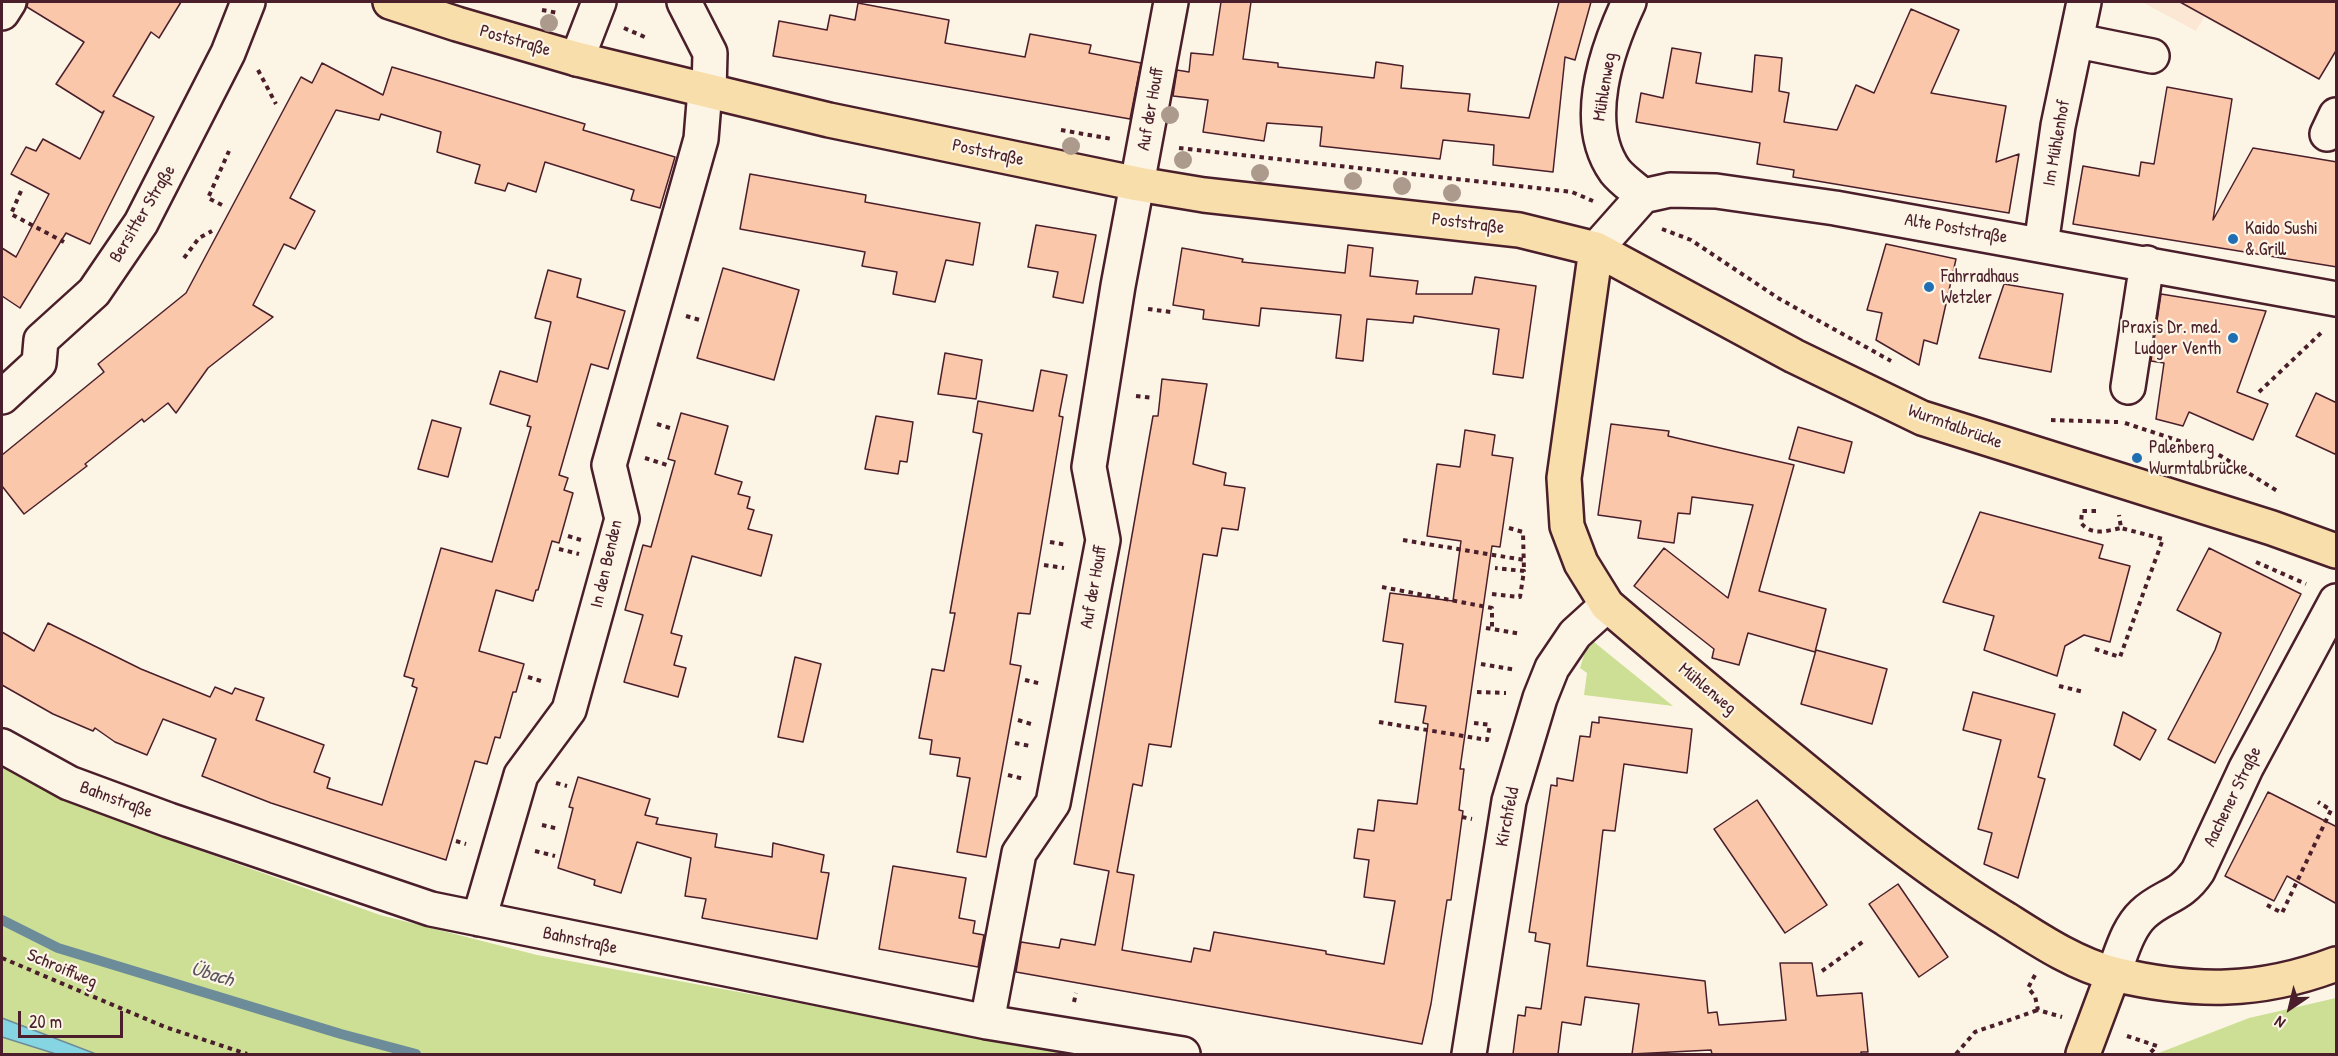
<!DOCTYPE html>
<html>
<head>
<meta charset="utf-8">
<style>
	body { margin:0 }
	#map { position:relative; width:2338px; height:1056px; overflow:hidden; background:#fcf5e5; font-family:"Patrick Hand",sans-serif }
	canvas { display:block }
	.frame { position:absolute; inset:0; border:3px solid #4a1f2b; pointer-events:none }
	.north { position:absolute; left:2260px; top:978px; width:60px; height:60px; -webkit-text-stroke:4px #fcf5e5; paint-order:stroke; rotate:215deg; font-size:16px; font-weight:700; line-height:24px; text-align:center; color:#4a1f2b }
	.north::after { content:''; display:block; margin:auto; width:21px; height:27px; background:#4a1f2b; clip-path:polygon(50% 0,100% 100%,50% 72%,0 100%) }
	.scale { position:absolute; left:18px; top:1011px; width:105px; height:27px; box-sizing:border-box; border:3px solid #4a1f2b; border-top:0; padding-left:8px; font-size:18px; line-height:21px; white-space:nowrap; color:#4a1f2b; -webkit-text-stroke:4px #fcf5e5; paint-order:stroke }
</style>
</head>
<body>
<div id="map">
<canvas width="2338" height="1056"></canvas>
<div class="frame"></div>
<div class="north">N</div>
<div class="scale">20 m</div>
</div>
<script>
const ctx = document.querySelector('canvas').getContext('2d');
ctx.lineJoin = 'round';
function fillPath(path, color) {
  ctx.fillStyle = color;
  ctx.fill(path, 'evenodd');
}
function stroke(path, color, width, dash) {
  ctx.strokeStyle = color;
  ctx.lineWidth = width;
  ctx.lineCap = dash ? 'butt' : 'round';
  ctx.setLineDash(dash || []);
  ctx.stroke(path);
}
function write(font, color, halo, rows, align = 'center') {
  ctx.font = font + ' "Patrick Hand",sans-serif';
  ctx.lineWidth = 4.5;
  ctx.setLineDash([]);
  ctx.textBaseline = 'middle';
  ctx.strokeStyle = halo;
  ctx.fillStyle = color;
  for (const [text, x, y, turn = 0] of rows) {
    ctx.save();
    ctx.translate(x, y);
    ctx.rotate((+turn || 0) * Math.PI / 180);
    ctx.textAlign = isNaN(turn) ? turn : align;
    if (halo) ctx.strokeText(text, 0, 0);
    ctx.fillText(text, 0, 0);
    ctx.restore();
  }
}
fillPath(new Path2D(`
	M2142 2H2289L2263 49 2204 17 2196 31Z`), '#fbe7d3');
fillPath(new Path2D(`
	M1589 638 1673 706 1584 695 1587 673 1580 668Z
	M2 765 26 779 176 842 380 915 537 955 1077 1054H96L2 1018Z
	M2336 998V1054H2156L2249 1018Z
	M2 1037 56 1054H2Z`), '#ccdf94');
const water = new Path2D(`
	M2 1018 96 1054H56L2 1037Z`);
fillPath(water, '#85d5e2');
stroke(water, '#6d8c99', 1.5);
stroke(new Path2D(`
	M2 920 58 948 341 1034 416 1054`), '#6d8c99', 10);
const building = new Path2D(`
	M28 2H181L159 38 151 32 113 96 154 117 90 244 66 233 20 308 2 296V248L16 257 49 194 11 174 26 147 36 151 43 139 80 159 104 111 102 113 56 84 84 42 27 7Z
	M1221 2H1251L1243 59 1278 63V67L1374 78 1376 62 1403 66 1401 88 1470 94 1468 111 1529 118 1559 2H1591L1575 60 1565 57 1553 172 1493 165 1494 145 1443 140 1440 159 1320 146 1322 127 1267 123 1264 141 1203 132 1208 100 1173 96 1177 70 1189 72 1191 53 1213 55Z
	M2180 2H2337V49L2319 79Z
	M858 3 949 20 945 43 1025 57 1030 34 1091 45 1089 53 1141 63 1130 119 773 56 779 21 827 30 830 15 855 20Z
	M1911 9 1959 30 1931 93 2006 106 1996 162 2019 154 2009 213 1793 177 1794 170 1757 164 1760 143 1636 122 1641 93 1663 98 1672 48 1701 53 1696 83 1752 92 1755 55 1782 58 1779 91 1789 93 1784 122 1837 130 1856 85 1874 93Z
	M322 63 383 95 392 67 585 124 583 130 675 157 660 208 631 200 634 190 545 162 536 192 508 183 505 191 475 183 480 165 437 152 441 132 381 114 379 120 336 110 290 198 315 211 295 249 284 244 253 305 273 317 208 368 176 413 168 403 144 422 142 419 85 464 87 466 24 514 2 486V455L104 372 98 364 186 293 301 77 312 83Z
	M2167 87 2232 99 2213 220 2253 148 2337 162V267L2073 224 2083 166 2139 176 2141 162 2154 164Z
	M750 174 866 195 865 202 980 223 973 265 946 260 935 302 893 294 897 272 862 266 865 252 740 229Z
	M1036 225 1096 235 1083 303 1053 297 1058 272 1028 267Z
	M1886 244 1956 259 1937 344 1924 340 1919 365 1876 340 1882 313 1867 310Z
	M1348 245 1373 248 1370 276 1418 281 1416 294H1472L1475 277 1536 286 1523 378 1493 374 1499 329 1414 316 1413 323 1367 319 1363 361 1336 358 1341 315 1261 308 1259 326 1203 319 1204 310 1173 305 1182 248 1243 259 1242 262 1345 273Z
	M723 268 799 290 774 380 697 358Z
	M548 270 581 279 577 297 625 311 608 369 591 364 559 475 568 478 564 490 573 493 559 543 552 541 538 590H536L533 601 496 590 479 651 524 664 516 692H513L500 738 495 737 487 764 475 761 446 860 271 803 202 776 216 739 163 719 147 755 115 742 95 728 93 731 53 714 2 685V632L34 651 48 623 141 669 210 697 215 687 232 694 235 688 264 698 256 720 324 745 314 772 330 778 327 788 382 805 417 688 412 686 414 679 404 676 441 548 492 562 531 427 527 426 530 416 490 404 500 371 537 382 551 322 535 318Z
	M2004 284 2063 294 2051 372 1979 358Z
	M2161 294 2266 311 2237 392 2268 404 2253 440 2189 412 2183 426 2156 419 2164 363 2151 361Z
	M945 353 982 360 976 399 938 394Z
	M1041 370 1067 375 1059 416 1063 417 1030 614 1018 613 1010 664 1021 666 986 857 957 852 970 778 957 776 960 758 930 754 932 740 919 738 932 669 944 671 955 613H950L982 434 973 432 978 401 1033 411Z
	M1162 379 1207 384 1193 464 1226 473 1224 485 1245 488 1238 530 1222 528 1217 556 1203 554 1171 747 1149 744 1142 786 1133 784 1117 872 1134 875 1122 950 1191 962 1194 948 1210 951 1214 932 1326 951V954L1384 964 1395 901 1364 897 1369 860 1354 858 1358 829 1374 831 1378 800 1417 804 1428 724 1423 723 1426 706 1395 702 1403 644 1383 641 1390 593 1453 601 1461 541 1427 536 1437 464 1460 467 1465 430 1495 435 1492 455 1513 458 1500 547 1492 546 1460 769H1464L1459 810 1463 811 1451 900H1447L1431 1004 1422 1044 1016 972 1021 942 1059 948 1061 939 1095 945 1109 871 1074 864 1153 416H1158Z
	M2316 393 2337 403V455L2296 436Z
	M681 413 728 426 715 474 742 482 738 494 750 497 747 508 754 510 748 529 772 535 761 576 692 556 671 633 682 636 674 665 686 668 678 697 624 682 643 615 625 610 643 545 651 547 675 461 668 459Z
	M876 416 913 422 907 462 900 461 898 474 865 469Z
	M432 420 461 428 448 477 418 469Z
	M1611 424 1669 431 1668 436 1794 465 1759 591 1826 609 1815 652 1748 633 1739 665 1712 658 1714 649 1634 586 1664 548 1728 598 1753 505 1692 497 1690 514 1678 513 1674 543 1638 538 1641 521 1598 515Z
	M1798 427 1852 442 1844 473 1789 459Z
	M1980 512 2103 545 2099 558 2130 566 2110 642 2084 635 2065 646 2057 676 1984 650 1994 616 1943 602Z
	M2209 548 2301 594 2215 763 2168 739 2215 650 2221 633 2177 610Z
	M1816 650 1887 669 1872 724 1801 704Z
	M795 657 821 664 803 742 778 737Z
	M1973 692 2055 714 2038 777 2045 779 2018 878 1984 864 1992 833 1978 829 2001 740 1963 730Z
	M2123 712 2156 730 2140 760 2114 745Z
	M1599 717 1692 729 1687 773 1624 764 1615 831 1603 830 1587 966 1705 981 1708 1013 1717 1012 1719 1025 1786 1020 1780 963H1812L1817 996 1862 993 1868 1052H1861V1054H1712L1711 1050 1632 1054 1639 1004 1585 997 1581 1025 1562 1022 1558 1054H1513L1518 1015 1525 1016 1526 1007 1541 1009 1550 944 1535 941 1536 933 1529 932 1551 785 1557 786V778L1573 781 1580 736 1590 737 1592 722 1599 723Z
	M578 777 650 799 645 815 658 818 656 824 717 834 715 847 772 857 773 843 824 855 821 872 829 873 817 939 702 918 706 899 685 896 691 858 637 842 621 893 594 885 595 880 558 868 573 808 569 807Z
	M2268 792 2337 827V904L2287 876 2274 901 2225 876Z
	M1757 800 1827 905 1785 933 1714 829Z
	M893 866 966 878 959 918 975 921 973 933 984 935 978 967 879 949Z
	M1898 884 1948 957 1919 977 1869 904Z`);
fillPath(building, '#fac7aa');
stroke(building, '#4a1f2b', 1.5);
const minor = new Path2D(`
	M684 2 710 53 709 91
	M1629 2C1607 49 1581 123 1615 171 1622 180 1634 188 1643 196
	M2 13 9 2
	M2078 41 2152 56
	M577 59 599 2
	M2327 134 2336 115
	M2041 245 2058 126 2084 2
	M1596 249 1643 196 1670 190 1716 191 1835 208 2336 299
	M2128 387 2147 263
	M2 397 39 363 41 340 94 292 141 223 228 53 248 2
	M2 746 69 783 169 820 431 909 987 1022 1183 1054
	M479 919 521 775 569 710 620 526 622 519 609 465 701 139 705 90
	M2113 974C2121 955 2127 929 2143 914 2163 895 2180 898 2198 871L2246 768 2336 601
	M987 1022 1019 853 1053 803 1103 540 1089 467 1118 286 1171 2
	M1469 1054 1509 801 1540 698 1552 668 1575 634 1607 605`);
const major = new Path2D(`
	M390 2 457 24 577 59 705 90 829 120 1138 184 1204 195 1519 230 1596 249 1794 356 1922 418 2272 528 2336 551
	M1596 249 1564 478 1567 526 1581 563 1607 605C1669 658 1732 711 1795 762 1863 818 1930 873 2006 919 2039 940 2075 964 2114 974 2194 993 2260 993 2336 964
	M2083 1054 2113 974`);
stroke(minor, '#4a1f2b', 38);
stroke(major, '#4a1f2b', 38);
stroke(new Path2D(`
	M542 10 558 13
	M624 28 647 38
	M258 70 276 104
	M1061 130 1112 139
	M1179 148 1572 192 1593 201
	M21 191 11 214 64 242
	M222 205 208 198 229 151
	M1662 229 1691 240 1778 298 1891 361
	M184 258 199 238 212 231
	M1148 309 1171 312
	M686 316 700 320
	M2259 392 2322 332
	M1136 396 1153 398
	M2051 420 2118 422
	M2125 423 2216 453 2279 492
	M657 424 670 428
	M645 458 667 465
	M2096 511H2082L2081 523C2092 536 2106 531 2121 528
	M1509 528 1523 532 1524 571
	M568 536 581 540
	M1403 540 1524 560
	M1050 542 1067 545
	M559 549 579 554
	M2256 562 2306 584
	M1044 565 1064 568
	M1382 587 1492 608V629
	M1492 594 1520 597 1524 571 1495 568
	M1486 628 1521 634
	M2095 649 2120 657 2163 539 2121 528 2119 515
	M1481 664 1516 670
	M528 677 541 681
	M1025 680 1042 684
	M2059 686 2084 692
	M1477 692 1506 693
	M1018 720 1034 725
	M1379 722 1487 740 1490 725
	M1474 723 1491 725
	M1015 743 1030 746
	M1008 775 1024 779
	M556 783 567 786
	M1462 817 1472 819
	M542 825 559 829
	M456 841 466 844
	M535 851 555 856
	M2267 905 2282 913 2331 810 2318 802
	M2 958 165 1027 247 1054
	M1822 971 1864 941
	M2035 975 2028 988 2035 996 2038 1010 2062 1017
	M1074 1002 1076 993
	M2127 1036 2157 1046 2149 1054
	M1956 1054 1975 1032 2038 1010`), '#4a1f2b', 4, [4.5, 4.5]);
stroke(minor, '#fcf5e5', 33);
stroke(major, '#f8deab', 33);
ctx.fillStyle = '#ac9a8d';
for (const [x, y] of [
	[549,23],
	[1170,115],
	[1071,146],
	[1183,160],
	[1260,173],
	[1353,181],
	[1402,186],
	[1452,193]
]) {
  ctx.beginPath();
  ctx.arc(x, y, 9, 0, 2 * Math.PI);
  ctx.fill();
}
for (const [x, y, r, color] of [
	[2233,239,6,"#1f6fb2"],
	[1929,287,6,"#1f6fb2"],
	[2233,338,6,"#1f6fb2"],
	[2137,458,6,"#1f6fb2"]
]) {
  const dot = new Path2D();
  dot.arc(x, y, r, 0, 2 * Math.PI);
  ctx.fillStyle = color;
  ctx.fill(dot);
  stroke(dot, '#fcf5e5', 2);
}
write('18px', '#4a1f2b', '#fcf5e5', [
	["Poststraße",515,41,16],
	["Mühlenweg",1605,87,-81],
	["Auf der Houff",1151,109,-80],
	["Im Mühlenhof",2057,143,-80],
	["Poststraße",988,153,12],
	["Bersitter Straße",143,214,-59],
	["Poststraße",1468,224,7],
	["Alte Poststraße",1956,229,10],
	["Wurmtalbrücke",1955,427,20],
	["In den Benden",607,564,-77],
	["Auf der Houff",1094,587,-80],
	["Mühlenweg",1707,689,40],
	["Aachener Straße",2233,797,-64],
	["Bahnstraße",116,800,20],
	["Kirchfeld",1508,817,-79],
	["Bahnstraße",580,941,12],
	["Schroiffweg",62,969,23]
]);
write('18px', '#4a1f2b', '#fcf5e5', [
	["Kaido Sushi",2245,229],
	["& Grill",2245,250],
	["Fahrradhaus",1941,277],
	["Wetzler",1941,298],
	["Praxis Dr. med.",2221,328,"right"],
	["Ludger Venth",2221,349,"right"],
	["Palenberg",2149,448],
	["Wurmtalbrücke",2149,469]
], 'left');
write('italic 20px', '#5c5662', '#fcf5e5', [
	["Übach",212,975,17]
]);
</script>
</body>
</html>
